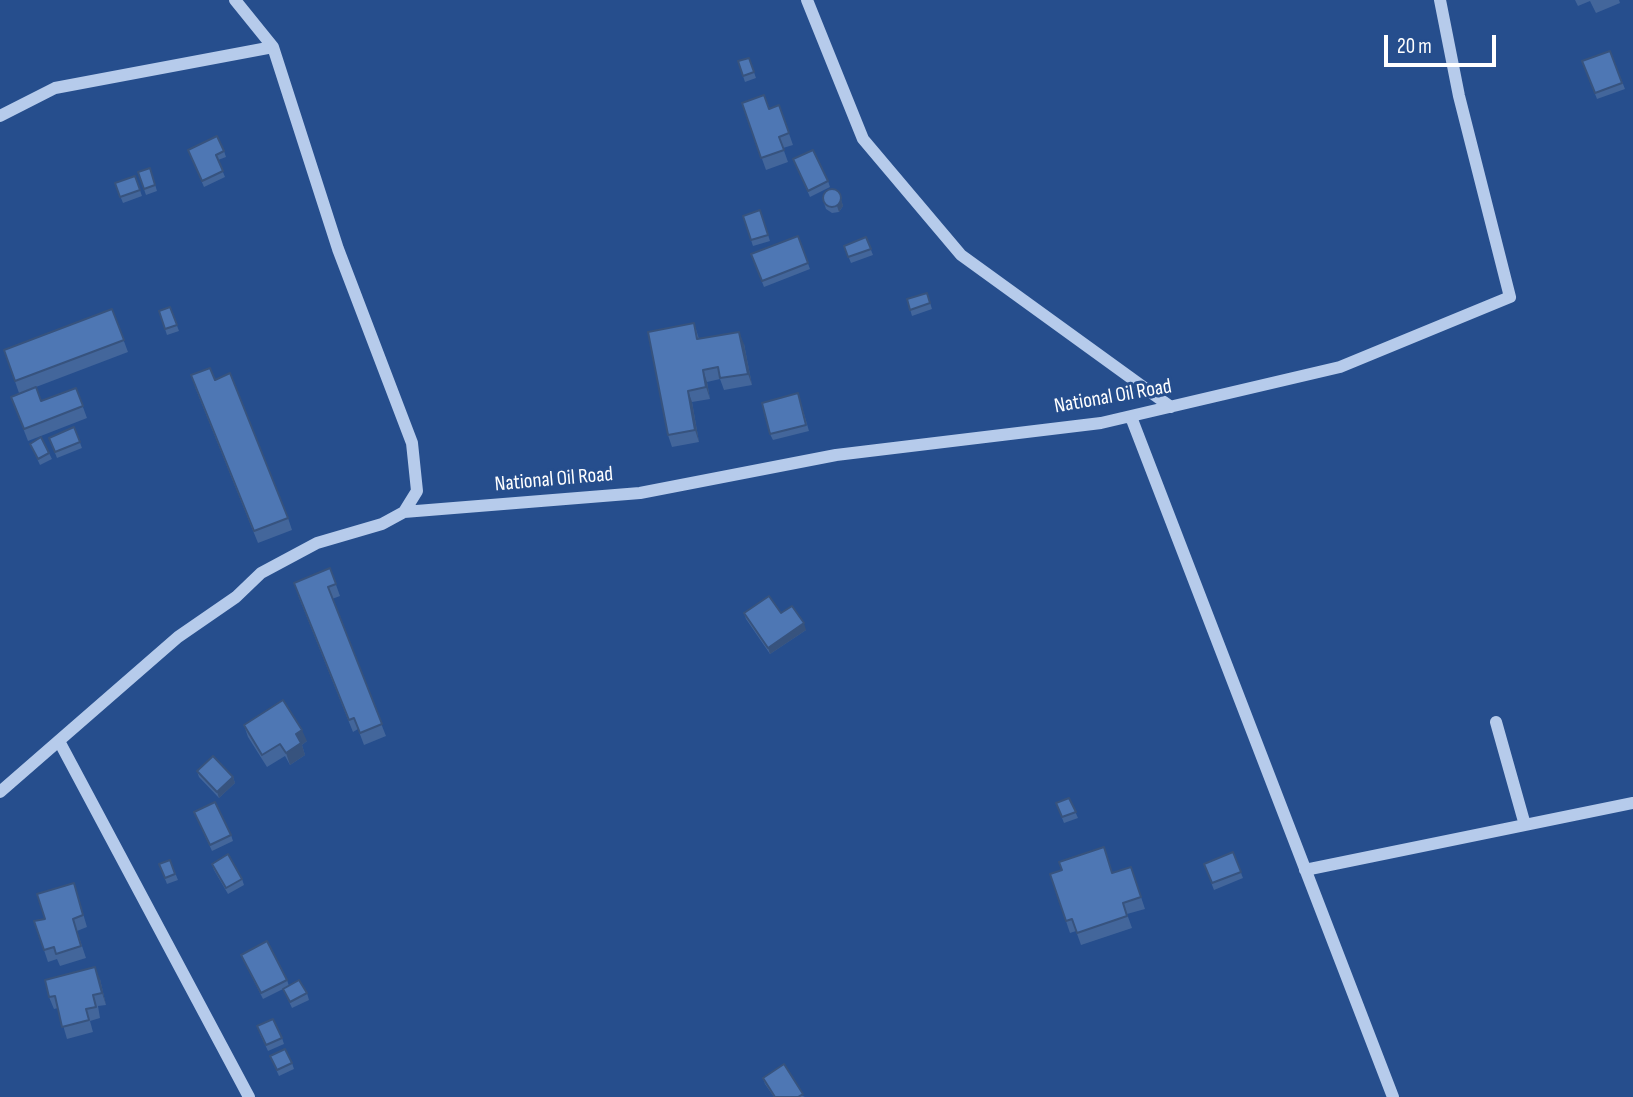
<!DOCTYPE html>
<html>
<head>
<meta charset="utf-8">
<style>
	body { margin:0 }
	#map { position:relative; width:1633px; height:1097px; overflow:hidden; background:#264e8d; font-family:"Sofia Sans Condensed",sans-serif }
	canvas { display:block }
	.scale { position:absolute; left:1384px; top:35px; width:112px; height:32px; box-sizing:border-box; border:4px solid #fff; border-top:0; padding-left:9px; font-size:21px; line-height:24px; white-space:nowrap; color:#fff; -webkit-text-stroke:5px #264e8d; paint-order:stroke }
</style>
</head>
<body>
<div id="map">
<canvas width="1633" height="1097"></canvas>
<div class="scale">20 m</div>
</div>
<script>
const ctx = document.querySelector('canvas').getContext('2d');
ctx.lineJoin = 'round';
function stroke(path, color, width, dash) {
  ctx.strokeStyle = color;
  ctx.lineWidth = width;
  ctx.lineCap = dash ? 'butt' : 'round';
  ctx.setLineDash(dash || []);
  ctx.stroke(path);
}
function fillPath(path, color) {
  ctx.fillStyle = color;
  ctx.fill(path, 'evenodd');
}
function write(font, color, halo, rows, align = 'center') {
  ctx.font = font + ' "Sofia Sans Condensed",sans-serif';
  ctx.lineWidth = 6;
  ctx.setLineDash([]);
  ctx.textBaseline = 'middle';
  ctx.strokeStyle = halo;
  ctx.fillStyle = color;
  for (const [text, x, y, turn = 0] of rows) {
    ctx.save();
    ctx.translate(x, y);
    ctx.rotate((+turn || 0) * Math.PI / 180);
    ctx.textAlign = isNaN(turn) ? turn : align;
    if (halo) ctx.strokeText(text, 0, 0);
    ctx.fillText(text, 0, 0);
    ctx.restore();
  }
}
stroke(new Path2D(`
	M807 0 863 139 961 255 1171 407
	M0 116 55 88 273 47
	M1131 417 1393 1097
	M404 512 640 493 836 455 1101 423 1340 367 1510 297 1459 96 1440 0
	M1496 722 1525 825
	M59 741 249 1097
	M0 792 178 637 236 597 261 573 317 543 382 524 404 512 417 491 412 443 338 249 273 47 235 0
	M1305 870 1633 803`), '#b6cbeb', 12);
fillPath(new Path2D(`
	M1575 0H1619L1620 3 1596 13 1590 1 1578 6Z
	M1610 51 1625 89 1597 99 1582 61Z
	M749 58 756 78 745 82 738 61Z
	M742 103 769 109 779 105 793 145 783 148 788 162 766 170Z
	M188 150 224 151 226 157 218 160 225 177 204 187Z
	M793 159 828 181 830 187 810 197Z
	M150 168 157 191 146 195 138 172Z
	M135 176 142 196 123 203 115 183Z
	M839 193 843 206 839 212 832 213 826 209 824 203Z
	M760 210 770 241 753 246 743 216Z
	M798 236 810 269 764 287 751 254Z
	M866 237 873 255 851 263 844 246Z
	M927 293 932 309 912 316 907 299Z
	M170 307 179 331 167 335 159 311Z
	M112 309 128 352 36 387 41 401 76 388 87 418 28 441 11 397 19 393 4 350Z
	M694 323 699 339 744 344 752 385 724 390 720 379 707 382 710 399 692 402 699 442 672 447 668 435Z
	M215 380 288 518 292 530 258 543 195 387Z
	M800 400 809 431 773 440 770 434Z
	M74 427 82 448 57 458 49 438Z
	M30 444 49 453 52 459 40 465Z
	M330 568 340 596 332 599 386 736 364 745 358 729 353 732 298 595Z
	M744 613 806 630 770 654 746 619Z
	M244 725 307 741 302 745 305 755 290 765 285 756 267 767 248 737Z
	M197 771 233 777 235 783 219 798 199 777Z
	M1069 798 1078 818 1064 823 1056 803Z
	M194 812 231 835 233 841 212 851Z
	M1233 852 1243 878 1214 890 1204 864Z
	M170 860 178 880 167 884 159 864Z
	M212 864 242 879 244 885 228 894 214 870Z
	M1131 867 1145 909 1127 914 1132 928 1081 945 1076 931 1070 933 1050 874 1113 873Z
	M74 883 87 927 77 931 86 958 60 966 57 959 48 962 44 950 45 919Z
	M241 955 287 980 289 986 263 999Z
	M100 979 106 1005 98 1006 100 1018 90 1021 93 1032 67 1039 58 1008 54 1009 49 997Z
	M283 989 307 993 309 1000 292 1008Z
	M259 1032 282 1038 284 1044 268 1051Z
	M270 1056 292 1063 294 1069 279 1076Z
	M763 1078 805 1097H774L765 1084Z`), '#43669b');
fillPath(new Path2D(`
	M839 193 843 206 839 212 837 206Z
	M739 332 744 344 752 385 748 374Z
	M703 370 707 382 710 399 706 387Z
	M688 391 692 402 699 442 695 430Z
	M804 623 806 630 770 654 768 648Z
	M302 730 307 741 302 745 305 755 290 765 286 753 296 734Z
	M233 777 235 783 219 798 217 792Z
	M95 967 100 979 106 1005 102 993Z`), '#37537e');
const building = new Path2D(`
	M1610 51 1622 83 1595 93 1582 61Z
	M749 58 754 72 743 76 738 61Z
	M764 95 769 109 779 105 789 133 779 137 784 150 761 158 742 103Z
	M217 136 224 151 216 155 223 171 202 181 188 150Z
	M813 150 828 181 808 191 793 159Z
	M150 168 155 185 144 189 138 172Z
	M135 176 140 190 120 197 115 183Z
	M823 198a9 9 0 1 1 18 0a9 9 0 1 1-18 0Z
	M760 210 768 235 751 240 743 216Z
	M798 236 808 263 762 281 751 254Z
	M866 237 871 249 848 257 844 246Z
	M927 293 930 303 910 310 907 299Z
	M170 307 177 325 165 329 159 311Z
	M112 309 124 340 15 381 4 350Z
	M694 323 697 339 739 332 748 374 720 378 718 367 703 370 706 387 688 391 695 430 668 435 648 332Z
	M210 368 215 380 230 373 288 518 254 531 191 375Z
	M36 387 41 401 76 388 83 406 24 429 11 397Z
	M798 393 806 425 770 434 762 403Z
	M74 427 80 442 55 452 49 438Z
	M41 437 49 453 38 459 30 444Z
	M330 568 336 584 328 587 382 724 360 733 354 718 349 720 294 583Z
	M769 596 781 613 792 606 804 623 768 648 744 613Z
	M283 700 302 730 296 734 301 743 286 753 280 744 262 755 244 725Z
	M213 756 233 777 217 792 197 771Z
	M1069 798 1076 812 1062 817 1056 803Z
	M215 802 231 835 210 845 194 812Z
	M1104 847 1112 873 1131 867 1141 897 1123 903 1127 916 1077 933 1072 919 1066 921 1050 874 1062 870 1059 862Z
	M1233 852 1241 872 1212 883 1204 864Z
	M228 854 242 879 226 888 212 864Z
	M170 860 175 874 165 878 159 864Z
	M74 883 83 915 73 919 81 946 56 954 54 947 44 950 34 921 45 919 37 894Z
	M267 941 287 980 261 993 241 955Z
	M95 967 102 993 93 995 96 1007 86 1009 89 1020 62 1027 55 996 49 997 45 980Z
	M299 980 307 993 290 1002 283 989Z
	M273 1019 282 1038 266 1045 257 1026Z
	M285 1049 292 1063 277 1070 270 1056Z
	M784 1064 803 1094 798 1097H775L763 1078Z`);
fillPath(building, '#4e77b4');
stroke(building, '#37537e', 2);
write('21px', '#fff', '#264e8d', [
	["National Oil Road",1113,397,-10],
	["National Oil Road",554,480,-5]
]);
</script>
</body>
</html>
